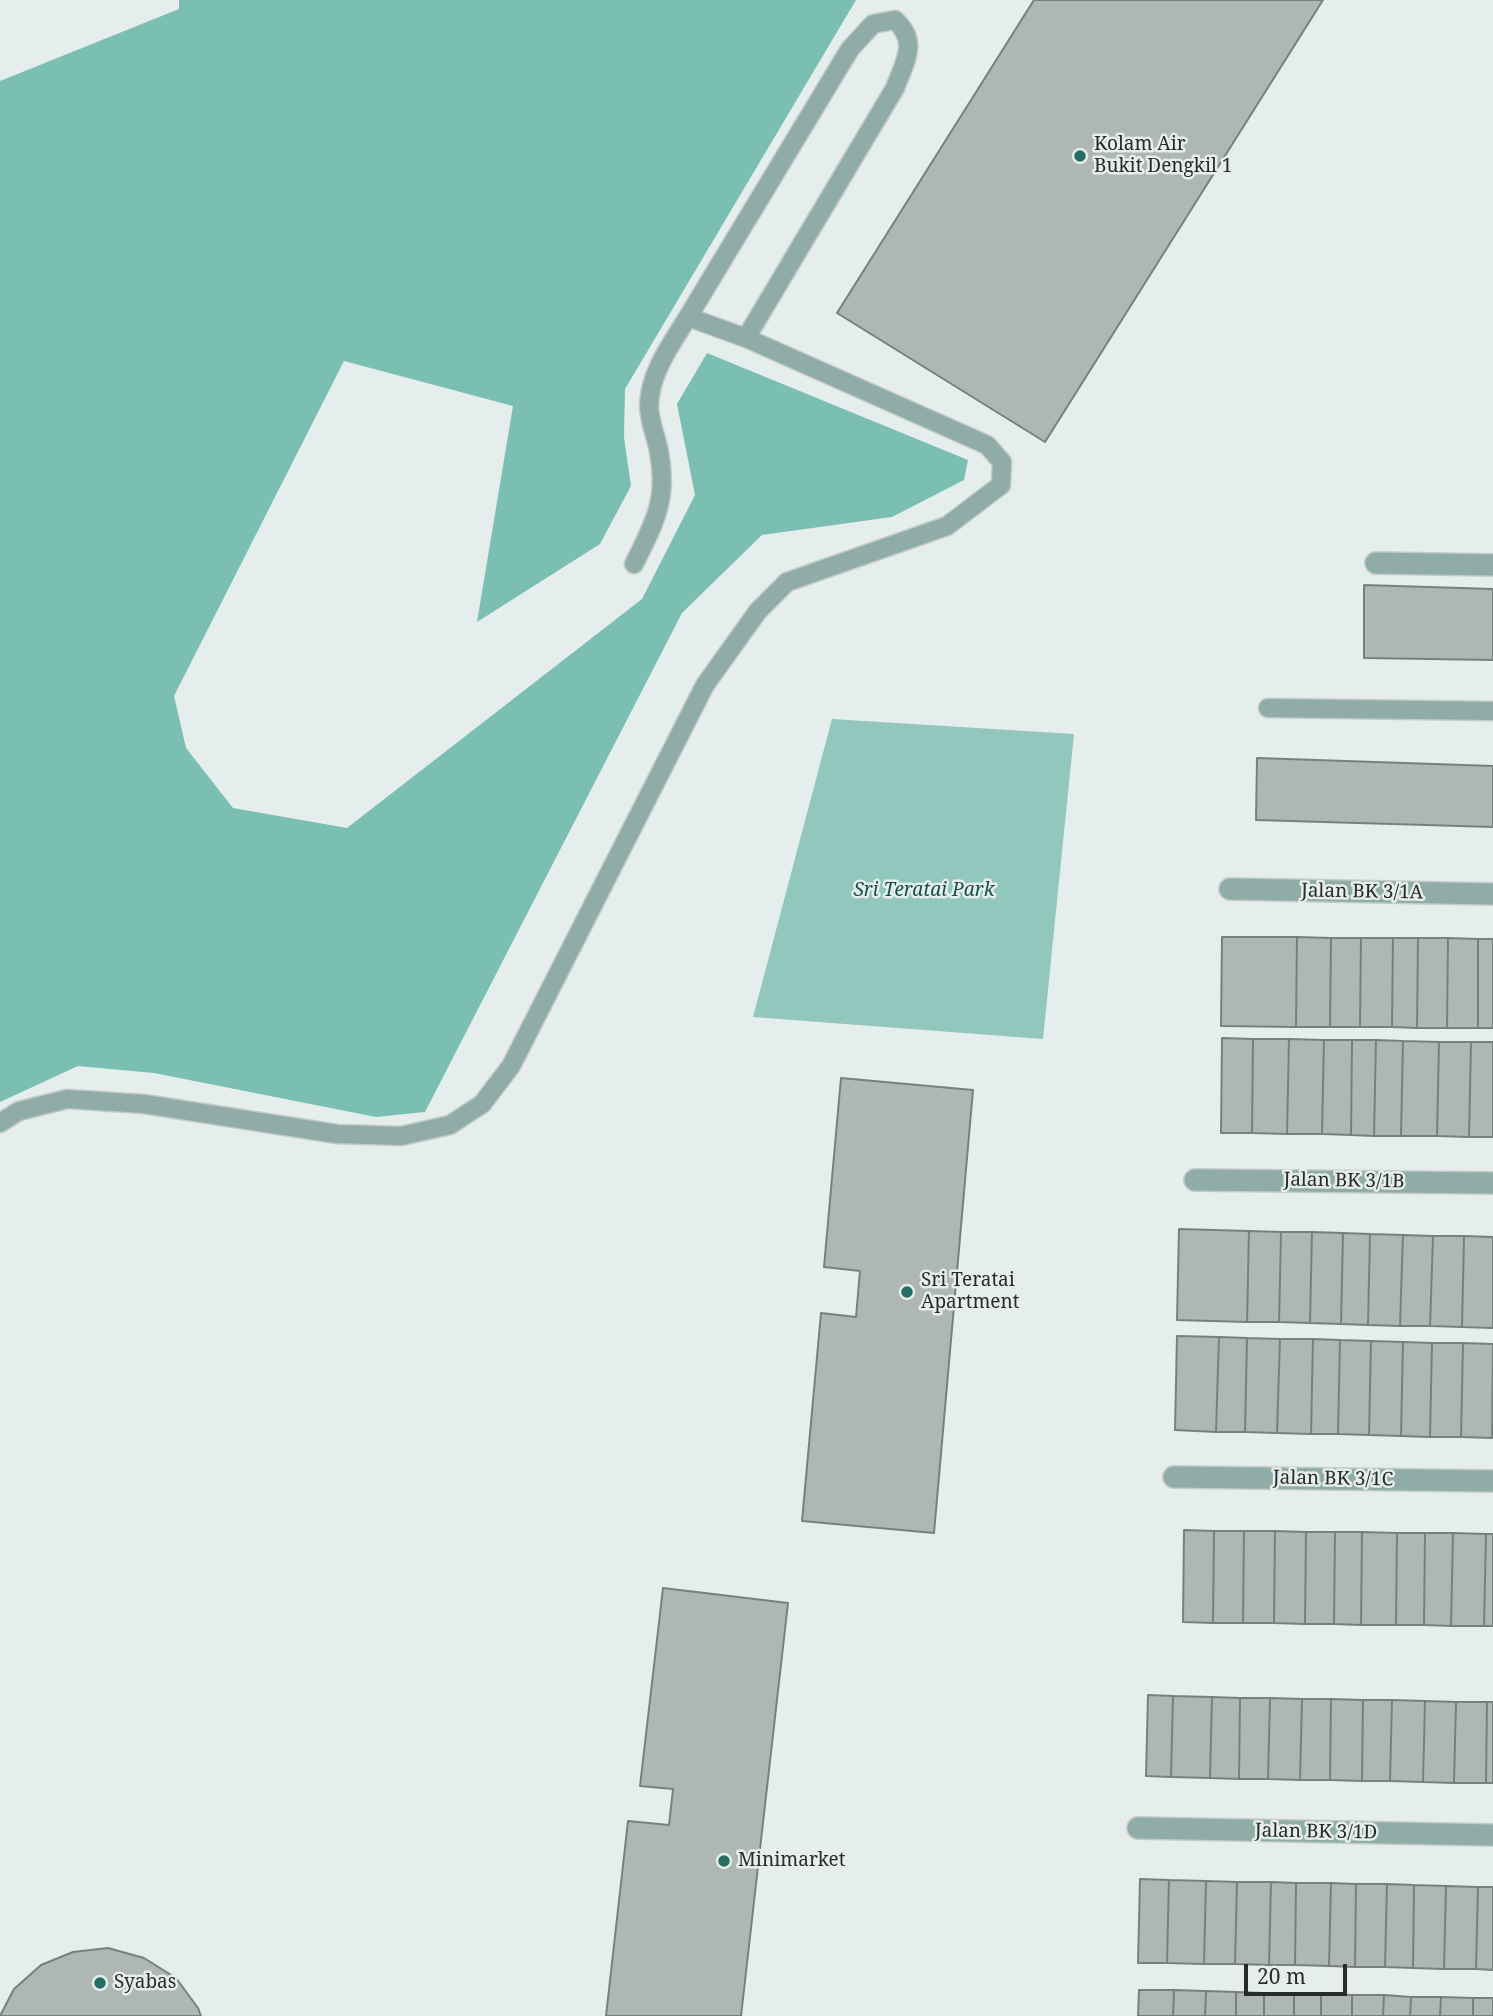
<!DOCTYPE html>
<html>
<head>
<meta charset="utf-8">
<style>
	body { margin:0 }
	#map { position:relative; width:1493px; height:2016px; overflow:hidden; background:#e5eeec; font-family:"Noto Serif",serif }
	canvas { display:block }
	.scale { position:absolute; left:1244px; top:1964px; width:103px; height:32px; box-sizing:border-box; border:4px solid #282b2a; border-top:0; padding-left:9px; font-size:21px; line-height:24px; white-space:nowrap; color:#282b2a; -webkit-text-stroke:5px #e5eeec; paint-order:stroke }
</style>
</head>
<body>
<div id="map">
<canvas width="1493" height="2016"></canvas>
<div class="scale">20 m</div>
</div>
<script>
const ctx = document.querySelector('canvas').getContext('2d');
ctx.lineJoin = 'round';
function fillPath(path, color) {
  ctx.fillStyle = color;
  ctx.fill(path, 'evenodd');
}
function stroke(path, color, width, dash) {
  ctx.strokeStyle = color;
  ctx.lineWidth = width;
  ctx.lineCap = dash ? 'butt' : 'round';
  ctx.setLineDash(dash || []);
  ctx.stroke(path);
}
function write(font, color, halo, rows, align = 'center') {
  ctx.font = font + ' "Noto Serif",serif';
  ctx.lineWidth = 5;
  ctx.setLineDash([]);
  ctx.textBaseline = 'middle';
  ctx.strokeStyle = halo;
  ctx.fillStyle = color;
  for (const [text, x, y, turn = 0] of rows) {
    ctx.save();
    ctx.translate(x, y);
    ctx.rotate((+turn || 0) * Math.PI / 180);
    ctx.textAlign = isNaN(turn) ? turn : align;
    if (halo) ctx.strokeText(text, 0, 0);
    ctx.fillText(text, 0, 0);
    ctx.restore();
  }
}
fillPath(new Path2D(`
	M832 719 1074 734 1043 1039 753 1017Z`), '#91c7bc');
fillPath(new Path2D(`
	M179 0H856L625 389 624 437 631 486 600 544 477 622 513 406 344 361 174 696 186 748 233 808 347 828 642 599 695 495 677 404 707 353 968 460 964 480 892 517 762 535 682 613 425 1112 376 1117 154 1073 78 1066 0 1102V81L179 9Z`), '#7bbfb2');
const building = new Path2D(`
	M1034 0H1323L1045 442 837 313Z
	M1364 585 1493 589V660L1364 658Z
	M1257 758 1493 766V827L1256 820Z
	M1222 937H1297L1296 1027 1221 1026Z
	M1297 937 1331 938 1330 1027H1296Z
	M1331 938H1361L1360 1027H1330Z
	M1361 938H1393L1392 1027H1360Z
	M1393 938H1418L1417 1028 1392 1027Z
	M1418 938H1448L1447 1028H1417Z
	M1448 938 1478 939V1028H1447Z
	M1478 939H1493V1028H1478Z
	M1222 1038 1253 1039 1252 1133H1221Z
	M1253 1039H1289L1287 1134 1252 1133Z
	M1289 1039 1324 1040 1322 1134H1287Z
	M1324 1040H1352L1351 1135 1322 1134Z
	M1352 1040H1376L1374 1136 1351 1135Z
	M1376 1040 1403 1041 1401 1136H1374Z
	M1403 1041 1439 1042 1437 1136H1401Z
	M1439 1042H1471L1469 1137 1437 1136Z
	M1471 1042H1493V1137H1469Z
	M841 1078 973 1090 934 1533 802 1521 821 1313 856 1317 860 1271 824 1267Z
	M1179 1229 1249 1231 1247 1322 1177 1320Z
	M1249 1231 1281 1232 1279 1322H1247Z
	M1281 1232H1312L1310 1323 1279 1322Z
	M1312 1232 1343 1233 1341 1324 1310 1323Z
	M1343 1233 1370 1234 1368 1325 1341 1324Z
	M1370 1234 1403 1235 1400 1326 1368 1325Z
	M1403 1235 1433 1236 1430 1326H1400Z
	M1433 1236H1464L1462 1327 1430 1326Z
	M1464 1236 1493 1237V1328L1462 1327Z
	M1177 1336 1219 1337 1216 1432 1175 1430Z
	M1219 1337 1247 1338 1245 1432H1216Z
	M1247 1338 1280 1339 1277 1433 1245 1432Z
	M1280 1339H1313L1311 1434 1277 1433Z
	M1313 1339 1340 1340 1338 1434H1311Z
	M1340 1340 1371 1341 1369 1435 1338 1434Z
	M1371 1341 1403 1342 1401 1436 1369 1435Z
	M1403 1342 1432 1343 1430 1437 1401 1436Z
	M1432 1343H1463L1461 1437H1430Z
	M1463 1343 1493 1344 1492 1438 1461 1437Z
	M1184 1530 1214 1531 1213 1623 1183 1622Z
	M1214 1531H1244L1243 1623H1213Z
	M1244 1531H1275L1274 1623H1243Z
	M1275 1531 1306 1532 1305 1624 1274 1623Z
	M1306 1532H1335L1334 1624H1305Z
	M1335 1532H1362L1361 1625 1334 1624Z
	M1362 1532 1397 1533 1396 1625H1361Z
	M1397 1533H1425L1424 1625H1396Z
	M1425 1533H1453L1451 1626 1424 1625Z
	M1453 1533 1486 1534 1484 1626H1451Z
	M1486 1534H1493V1626H1484Z
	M663 1588 788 1603 741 2016H606L628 1821 669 1825 673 1789 640 1786Z
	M1148 1695 1173 1696 1171 1777 1146 1776Z
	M1173 1696 1212 1697 1210 1778 1171 1777Z
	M1212 1697 1240 1698 1239 1779 1210 1778Z
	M1240 1698H1270L1268 1779H1239Z
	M1270 1698 1302 1699 1300 1780 1268 1779Z
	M1302 1699H1331L1330 1780H1300Z
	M1331 1699 1363 1700 1362 1781 1330 1780Z
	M1363 1700H1392L1390 1781H1362Z
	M1392 1700 1425 1701 1423 1782 1390 1781Z
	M1425 1701 1456 1702 1454 1783 1423 1782Z
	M1456 1702H1487L1486 1783H1454Z
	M1487 1702H1493V1783H1486Z
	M1140 1879 1169 1880 1167 1963H1138Z
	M1169 1880 1206 1881 1204 1964 1167 1963Z
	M1206 1881 1237 1882 1235 1964H1204Z
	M1237 1882H1271L1269 1965 1235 1964Z
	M1271 1882 1296 1883 1295 1965H1269Z
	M1296 1883H1331L1329 1966 1295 1965Z
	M1331 1883 1356 1884 1355 1967 1329 1966Z
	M1356 1884H1387L1385 1967H1355Z
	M1387 1884 1414 1885 1413 1968 1385 1967Z
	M1414 1885 1446 1886 1444 1969 1413 1968Z
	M1446 1886 1478 1887 1476 1969H1444Z
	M1478 1887H1493V1970L1476 1969Z
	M108 1948 144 1958 176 1978 198 2008 201 2016H0L14 1989 41 1965 73 1952Z
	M1139 1990H1174L1173 2016H1138Z
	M1174 1990 1206 1991 1205 2016H1173Z
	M1206 1991 1236 1992V2016H1205Z
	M1236 1992 1264 1993V2016H1236Z
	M1264 1993H1294V2016H1264Z
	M1294 1993 1321 1994V2016H1294Z
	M1321 1994 1352 1995V2016H1321Z
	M1352 1995H1384L1383 2016H1352Z
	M1384 1995 1411 1997 1410 2016H1383Z
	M1411 1997H1441L1440 2016H1410Z
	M1441 1997 1473 1998V2016H1440Z
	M1473 1998H1493V2016H1473Z`);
fillPath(building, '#aeb7b4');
stroke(building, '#78807e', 2);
const lane = new Path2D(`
	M634 564C655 522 668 499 659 452 656 435 649 422 649 405 650 372 672 343 688 317
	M1268 708 1493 711
	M0 1123 19 1111 67 1099 144 1104 337 1134 401 1136 450 1125 482 1104 511 1066 705 685 758 611 787 582 947 526 1001 485 1002 462 987 445 746 338 688 317 850 49 873 24 895 20C919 42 905 61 895 88L746 338`);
const street = new Path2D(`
	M1376 563 1493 565
	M1230 889 1493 894
	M1195 1180 1493 1183
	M1174 1477 1493 1481
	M1138 1828 1493 1835`);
stroke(lane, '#c3cbc9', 21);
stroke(street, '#c3cbc9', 24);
stroke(lane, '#8faca6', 18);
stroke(street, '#8faca6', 21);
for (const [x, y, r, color] of [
	[1080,156,7,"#276d62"],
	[907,1292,7,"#276d62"],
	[724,1861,7,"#276d62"],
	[100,1983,7,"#276d62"]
]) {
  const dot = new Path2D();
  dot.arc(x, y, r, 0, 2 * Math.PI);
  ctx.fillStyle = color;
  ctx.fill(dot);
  stroke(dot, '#e5eeec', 2.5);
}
write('19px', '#282b2a', '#e5eeec', [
	["Kolam Air",1094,145],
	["Bukit Dengkil 1",1094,167],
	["Sri Teratai",921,1281],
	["Apartment",921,1303],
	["Minimarket",738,1861],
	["Syabas",114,1983]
], 'left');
write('italic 19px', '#155047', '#e5eeec', [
	["Sri Teratai Park",924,891]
]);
write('19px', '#282b2a', '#e5eeec', [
	["Jalan BK 3/1A",1362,892,1],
	["Jalan BK 3/1B",1344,1181,1],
	["Jalan BK 3/1C",1333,1479,1],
	["Jalan BK 3/1D",1316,1832,1]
]);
</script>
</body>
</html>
